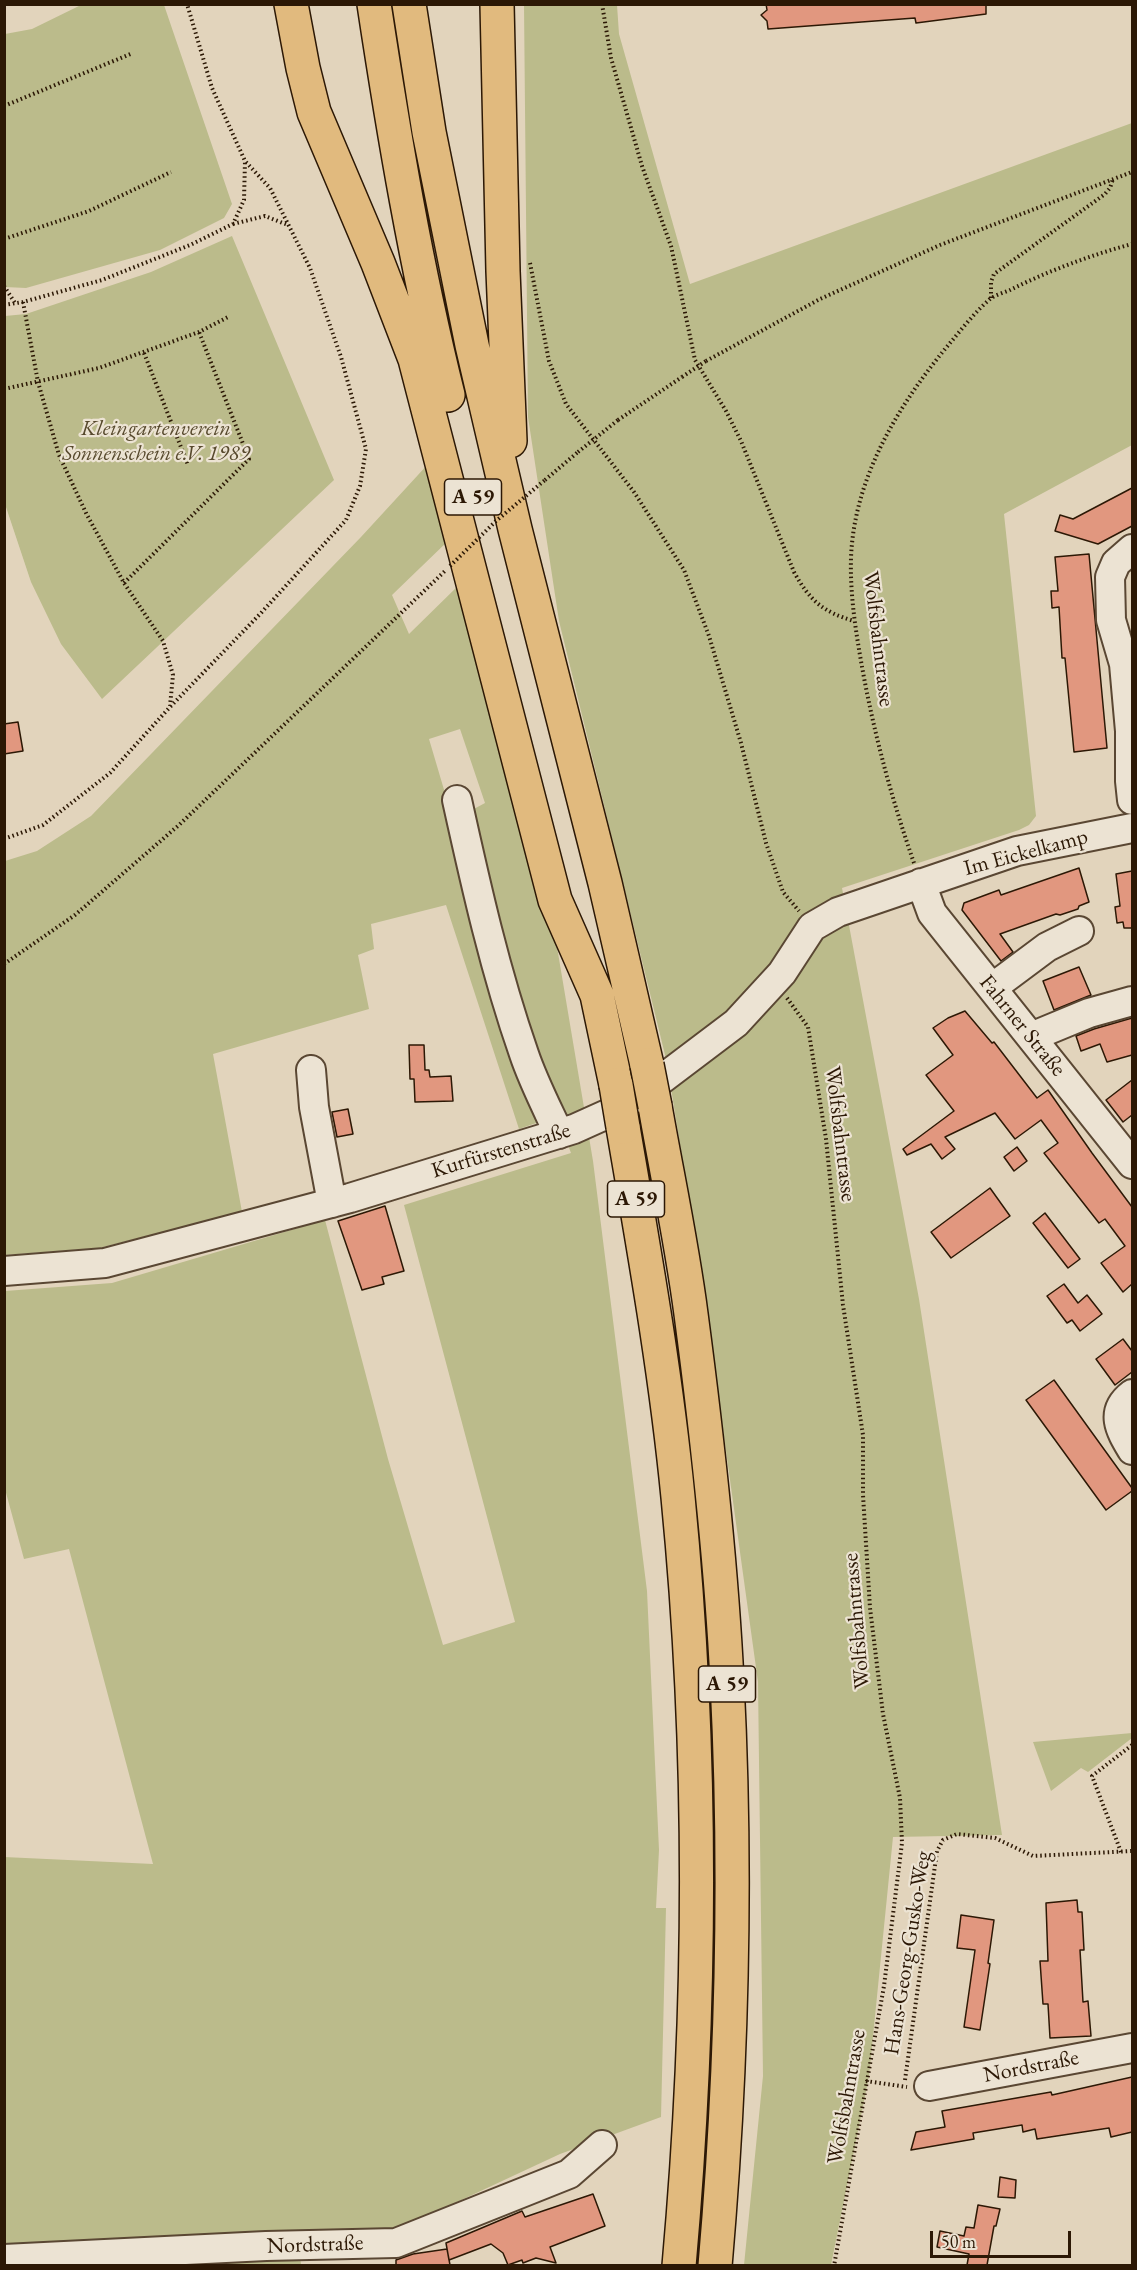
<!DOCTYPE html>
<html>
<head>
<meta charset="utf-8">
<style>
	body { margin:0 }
	#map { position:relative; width:1137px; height:2270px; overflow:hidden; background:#e2d4bc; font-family:"EB Garamond",serif }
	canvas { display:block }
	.frame { position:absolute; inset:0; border:6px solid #2c1805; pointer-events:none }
	.scale { position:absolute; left:930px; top:2231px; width:141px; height:27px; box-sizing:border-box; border:3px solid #2c1805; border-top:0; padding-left:8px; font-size:18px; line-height:21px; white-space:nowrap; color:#2c1805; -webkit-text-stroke:4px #ece3d3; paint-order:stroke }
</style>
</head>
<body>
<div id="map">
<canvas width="1137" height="2270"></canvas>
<div class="frame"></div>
<div class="scale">50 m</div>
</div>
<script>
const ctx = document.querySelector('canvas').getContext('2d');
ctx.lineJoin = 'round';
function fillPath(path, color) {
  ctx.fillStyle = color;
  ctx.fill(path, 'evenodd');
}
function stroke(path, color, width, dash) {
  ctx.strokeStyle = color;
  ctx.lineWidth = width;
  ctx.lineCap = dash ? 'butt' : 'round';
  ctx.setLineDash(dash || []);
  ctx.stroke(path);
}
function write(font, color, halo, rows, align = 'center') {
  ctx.font = font + ' "EB Garamond",serif';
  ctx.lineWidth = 4.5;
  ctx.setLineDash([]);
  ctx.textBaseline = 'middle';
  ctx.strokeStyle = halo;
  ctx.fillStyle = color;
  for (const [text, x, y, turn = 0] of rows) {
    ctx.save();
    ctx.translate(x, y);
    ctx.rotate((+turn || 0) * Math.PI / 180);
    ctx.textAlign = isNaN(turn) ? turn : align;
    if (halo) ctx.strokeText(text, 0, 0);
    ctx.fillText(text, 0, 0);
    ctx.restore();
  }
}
fillPath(new Path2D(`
	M83 4 164 5 232 204 224 218 160 250 26 288 5 287V34L32 29Z
	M524 5H617L619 34 690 284 1132 123V445L1004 514 1036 816 1029 825 1019 830 842 888 919 1299 1002 1835 893 1837 869 2076 831 2265H744L763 2076 758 1682 708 1321 667 1063 559 621 528 417Z
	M232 236 334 480 102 699 61 644 31 582 5 504V316L26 314 151 272Z
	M429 463 449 540 392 595 409 634 460 584 556 941 593 1161 647 1591 659 1850 656 1908H666L661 2117 560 2154 397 2230 298 2234 301 2265H178L176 2241 5 2251 4 1857 153 1864 69 1549 24 1559 5 1489V1291L112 1283 325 1220 388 1459 443 1645 515 1622 404 1205 571 1153 541 1073 514 990 472 810 485 803 460 729 429 739 542 1121 519 1129 446 905 371 924 374 949 358 955 369 1009 213 1054 242 1212 99 1248 5 1255V861L37 851 91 816 361 537Z
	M1132 1733V1738L1088 1772 1081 1768 1051 1791 1033 1742Z`), '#bbbb8b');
const building = new Path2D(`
	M766 4H986V14L916 23 915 18 768 29 767 21 761 15 767 10Z
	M1132 488V526L1098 544 1055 531 1060 515 1073 519Z
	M1089 554 1107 748 1074 752 1065 658H1062L1059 607 1052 608 1051 591H1058L1055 557Z
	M18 722 23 751 4 754V724Z
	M1079 868 1089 902 1079 906 1078 909 1060 915 1056 914 1000 934 1013 952 1001 961 962 910 964 903 999 890 1001 895Z
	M1132 871V928H1124L1123 922 1117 923 1115 907 1120 906 1116 874Z
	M1079 967 1091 995 1054 1010 1043 981Z
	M965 1011 992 1043 994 1042 1037 1098 1048 1090 1092 1153 1132 1207V1284L1123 1292 1101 1263 1125 1246 1105 1219 1099 1223 1044 1153 1058 1143 1041 1120 1015 1139 995 1113 945 1137 955 1149 942 1159 931 1144 907 1155 903 1149 954 1111 926 1075 953 1055 933 1028 948 1018Z
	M1132 1018V1055L1107 1062 1100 1044 1081 1051 1076 1036 1094 1029Z
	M409 1045H424L425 1070H429L430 1077 451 1076 453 1101 415 1102 414 1079H410Z
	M1132 1080V1115L1123 1122 1106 1100Z
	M348 1109 353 1134 337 1137 332 1112Z
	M1017 1147 1027 1161 1014 1171 1004 1157Z
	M990 1188 1010 1216 951 1258 931 1232Z
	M385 1206 404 1271 382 1277 384 1284 362 1290 338 1221Z
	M1045 1213 1080 1259 1068 1268 1033 1223Z
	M1064 1284 1078 1303 1087 1295 1102 1314 1080 1331 1072 1320 1067 1323 1047 1296Z
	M1123 1339 1132 1351V1372L1115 1385 1096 1359Z
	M1054 1380 1132 1488V1491L1106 1510 1026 1400Z
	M1077 1900 1078 1912H1082L1084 1950H1080L1083 2002 1088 2001 1091 2036 1050 2038 1048 2004H1043L1040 1961H1048L1046 1903Z
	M961 1915 994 1920 988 1963 990 1964 980 2030 964 2027 975 1950 957 1948Z
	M1132 2077V2132L1111 2137 1109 2128 1037 2139 1035 2129 1023 2132 1022 2125 973 2133 974 2139 911 2150 916 2132 945 2127 942 2111 1051 2092 1052 2095Z
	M1000 2177 1016 2180 1015 2198 998 2197Z
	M593 2194 605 2226 550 2247 556 2263 536 2258 523 2263 522 2260 508 2265 503 2253 491 2244 449 2260 446 2243 522 2211 525 2217Z
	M978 2205 1000 2209 996 2226H994L987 2265H967L969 2254 937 2247 940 2231 964 2236 966 2227 974 2228Z
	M447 2249 450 2265H396V2260L413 2254Z`);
fillPath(building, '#e1977f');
stroke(building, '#2c1805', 1.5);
const minor = new Path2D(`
	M1132 549 1116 563 1110 577 1111 620 1124 664 1130 731V781L1132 800
	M457 800C476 886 495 971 524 1054 533 1081 547 1108 559 1134
	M921 883 932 913 1132 1164
	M992 988 1047 947 1079 931
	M1031 1037 1089 1013 1132 1001
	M311 1070 314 1107 332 1203
	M4 1271 105 1263 350 1198 574 1129 614 1111 658 1082 736 1023 782 973 812 927 838 912 1017 851 1132 828
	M1132 1394C1109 1412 1120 1430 1132 1450
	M929 2086 1132 2048
	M4 2259 266 2246 396 2243 569 2174 602 2145`);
const highway = new Path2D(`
	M291 4 303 68 314 112 378 263 415 359 555 900 597 995 616 1085
	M374 4C394 136 416 266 448 395
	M409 4 429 132 472 345 515 529 605 883 647 1065
	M497 4 503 271 510 441
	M655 1106C667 1175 682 1244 691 1314 707 1435 721 1558 727 1681 737 1876 732 2071 715 2266
	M623 1127C644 1250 666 1373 678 1497 703 1752 702 2010 679 2266`);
stroke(minor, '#5a4733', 32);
stroke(highway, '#2c1805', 36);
stroke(new Path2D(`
	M602 4 611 58 642 166 671 246 695 360 726 411 741 441 794 572C810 601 823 612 854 621
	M4 106 133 53
	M233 224 265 216 288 225
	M4 239 89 211 171 172
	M530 263 549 361 566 404 634 492 684 570 709 636 741 743 766 843 783 892 799 911
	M4 286 15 303
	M991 298V282L994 274 1105 194 1110 188 1113 179
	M23 302 38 382 59 455 86 513 124 583 163 641 173 675 170 706
	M4 305 23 302 102 280 190 245 233 224 244 200 245 161
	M144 353 188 465
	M706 361 820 299 940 245 1132 172
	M4 389 99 368 199 332 230 316
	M618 420 682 377
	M545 480 578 452
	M124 583 249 459 199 332
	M4 839 43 825 110 773 170 707 261 613 346 520 360 486 366 449 341 357 310 268 270 188 245 161 212 88 187 4
	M914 863C891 797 873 730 861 661 855 627 850 592 851 558 854 477 899 404 950 343 962 329 975 312 989 300 994 295 1003 293 1010 290 1048 271 1091 255 1132 244
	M4 964 75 915 179 825 446 570
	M787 998 808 1027 826 1139 843 1305 863 1435V1495L870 1608 883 1714 900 1798 902 1843 884 1986 834 2266
	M1121 1852 1092 1776 1132 1745
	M905 2080 937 1851 943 1840 957 1834 995 1838 1033 1856 1132 1851
	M866 2081 907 2087`), '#2c1805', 4, [1.5, 3]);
stroke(minor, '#ece3d3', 28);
stroke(highway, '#e1ba7e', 33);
const highwayBridge = new Path2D(`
	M647 1065 655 1106
	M616 1085 623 1127`);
stroke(highwayBridge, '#2c1805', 36, []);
stroke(new Path2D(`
	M682 377 706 361
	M578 452 618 420
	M450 566 496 521 545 480`), '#2c1805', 4, [1.5, 3]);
stroke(highwayBridge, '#e1ba7e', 33);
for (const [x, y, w] of [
	[473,497,57],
	[636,1199,57],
	[727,1684,57]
]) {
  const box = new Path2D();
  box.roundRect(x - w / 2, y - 18, w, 36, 4.5);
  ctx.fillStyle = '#ece3d3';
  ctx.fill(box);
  stroke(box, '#2c1805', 1.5);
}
write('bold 21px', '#2c1805', null, [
	["A 59",473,497],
	["A 59",636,1199],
	["A 59",727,1684]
]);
write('italic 22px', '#57492d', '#ece3d3', [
	["Kleingartenverein",156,429],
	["Sonnenschein e.V. 1989",156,454]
]);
write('22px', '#2c1805', '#ece3d3', [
	["Wolfsbahntrasse",878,639,83],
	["Im Eickelkamp",1026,853,-15],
	["Fahrner Straße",1022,1026,51],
	["Wolfsbahntrasse",840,1134,83],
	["Kurfürstenstraße",501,1151,-17],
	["Wolfsbahntrasse",857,1621,-95],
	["Hans-Georg-Gusko-Weg",908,1953,-81],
	["Nordstraße",1031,2067,-11],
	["Wolfsbahntrasse",847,2097,-80],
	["Nordstraße",315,2245,-2]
]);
</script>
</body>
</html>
